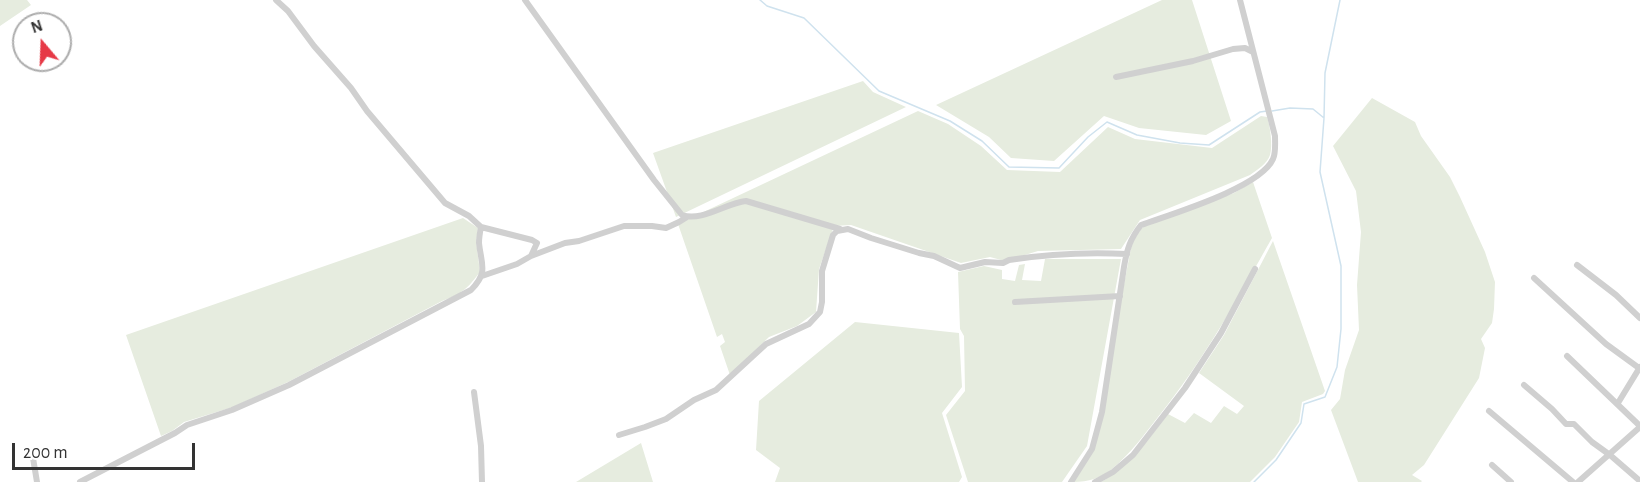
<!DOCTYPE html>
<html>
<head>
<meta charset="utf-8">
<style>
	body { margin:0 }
	#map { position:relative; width:1640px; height:482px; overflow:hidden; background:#fff; font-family:"Alegreya Sans",sans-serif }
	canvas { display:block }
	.north { position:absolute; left:12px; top:12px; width:60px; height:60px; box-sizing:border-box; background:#fff; border:2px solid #adadad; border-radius:50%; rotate:341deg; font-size:16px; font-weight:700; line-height:24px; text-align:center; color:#333 }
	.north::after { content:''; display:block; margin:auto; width:21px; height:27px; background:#e63946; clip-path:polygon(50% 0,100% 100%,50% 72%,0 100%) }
	.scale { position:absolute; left:12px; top:443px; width:183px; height:27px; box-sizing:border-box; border:3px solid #333; border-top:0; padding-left:8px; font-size:18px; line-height:21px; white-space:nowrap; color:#333; -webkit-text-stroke:4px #fff; paint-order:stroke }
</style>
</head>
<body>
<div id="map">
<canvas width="1640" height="482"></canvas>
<div class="north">N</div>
<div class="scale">200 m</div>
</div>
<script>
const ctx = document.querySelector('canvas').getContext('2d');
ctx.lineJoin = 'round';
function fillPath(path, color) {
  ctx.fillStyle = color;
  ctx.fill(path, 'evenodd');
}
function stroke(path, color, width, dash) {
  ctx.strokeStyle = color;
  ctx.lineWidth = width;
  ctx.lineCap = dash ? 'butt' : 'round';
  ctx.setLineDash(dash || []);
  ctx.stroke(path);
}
fillPath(new Path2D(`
	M0 0H27L31 5 0 26Z
	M1162 0H1192L1231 121 1206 135 1139 128 1104 116 1054 161 1011 158 989 137 936 105Z
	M863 81 873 92 906 107 676 217 653 153Z
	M1372 98 1415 122 1421 136 1450 177 1460 197 1485 252 1495 282 1494 309 1492 323 1481 339 1485 348 1479 378 1424 465 1412 475 1422 481 1421 482H1358L1331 410 1340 399 1345 370 1359 330 1357 285 1361 232 1356 191 1333 146Z
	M918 111 948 124 981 146 1007 170 1060 172 1108 127 1135 139 1212 148 1261 116 1267 117C1270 126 1273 145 1270 155 1267 164 1257 170 1250 175L1140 220 1121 249 1038 251 1005 261 990 257 961 263 851 225 834 226 819 269 816 312 797 326 769 337 730 375 720 346 725 342 722 334 717 337 678 224Z
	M1253 182 1272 238C1237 300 1203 361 1158 417 1144 435 1130 454 1112 469 1101 478 1088 482 1074 482L1091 455 1131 248 1135 237 1143 227 1234 193Z
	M463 218 478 228 476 241 480 272C467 289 463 293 442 301L288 382 233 407 184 422 172 431 161 436 126 335Z
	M1273 241 1325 391 1323 394 1302 402 1299 422 1275 457 1250 482H1101C1130 466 1148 440 1168 414L1185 423 1194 413 1211 423 1224 406 1237 414 1244 406 1199 373 1224 335Z
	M1045 259H1121L1087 446 1062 482H968L946 415 965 391 964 336 960 329 958 272 984 266 1002 270V279L1015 281 1019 265 1025 264 1022 280 1041 281Z
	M855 322 959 333 962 387 942 413 962 477 959 482H775L780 468 756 450 759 401Z
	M641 443 653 482H576Z`), '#e6ecdf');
stroke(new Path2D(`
	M760 0 767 6 804 18 879 91 950 121 982 141 1009 167 1059 168 1088 137 1107 122 1137 135 1180 143 1209 145 1260 112 1267 111
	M1272 111 1290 108 1313 109 1324 118
	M1254 482 1276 460 1301 423 1304 404 1325 397 1337 367 1341 329V266L1320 172 1324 118 1325 73 1340 0`), '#cfe2ee', 1.5);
stroke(new Path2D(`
	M276 0 288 11 314 46 351 88 367 111 445 203 469 216 481 227 532 240 537 243 531 256 565 243 579 241 624 226H652L666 228 679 222 687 217
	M525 0 654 180 682 215C702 222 726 203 746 201L840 229
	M1116 77 1193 61 1233 49 1245 48 1253 52
	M1577 265 1616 295 1640 318
	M482 276 517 264 531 256
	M1534 278 1606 344 1639 368
	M1015 302 1120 296
	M1567 356 1640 426
	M1524 385 1552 409 1566 424H1574L1592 442 1610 455 1640 481
	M474 392 481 446 482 482
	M1618 403 1640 367
	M1489 411 1573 482
	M619 435 645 427 666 419 694 400 716 390 766 344 809 324 820 312 822 302V271L833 235 837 231 848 229 871 238 919 253 934 256 960 268 985 262 1003 263 1009 260C1048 254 1087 252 1127 254
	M33 458 37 482
	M1492 465 1511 482
	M80 482 175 433 187 425 232 410 289 385 471 290C489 272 481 264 479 243 479 238 480 232 481 227
	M1071 482 1092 449 1102 412 1124 267C1127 249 1130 239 1141 225 1171 214 1260 188 1273 159 1276 153 1275 144 1275 136L1240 0
	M1095 482 1113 472 1133 455 1185 388 1221 333 1255 269
	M1578 482 1640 427`), '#d0d0d0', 6);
</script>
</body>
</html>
